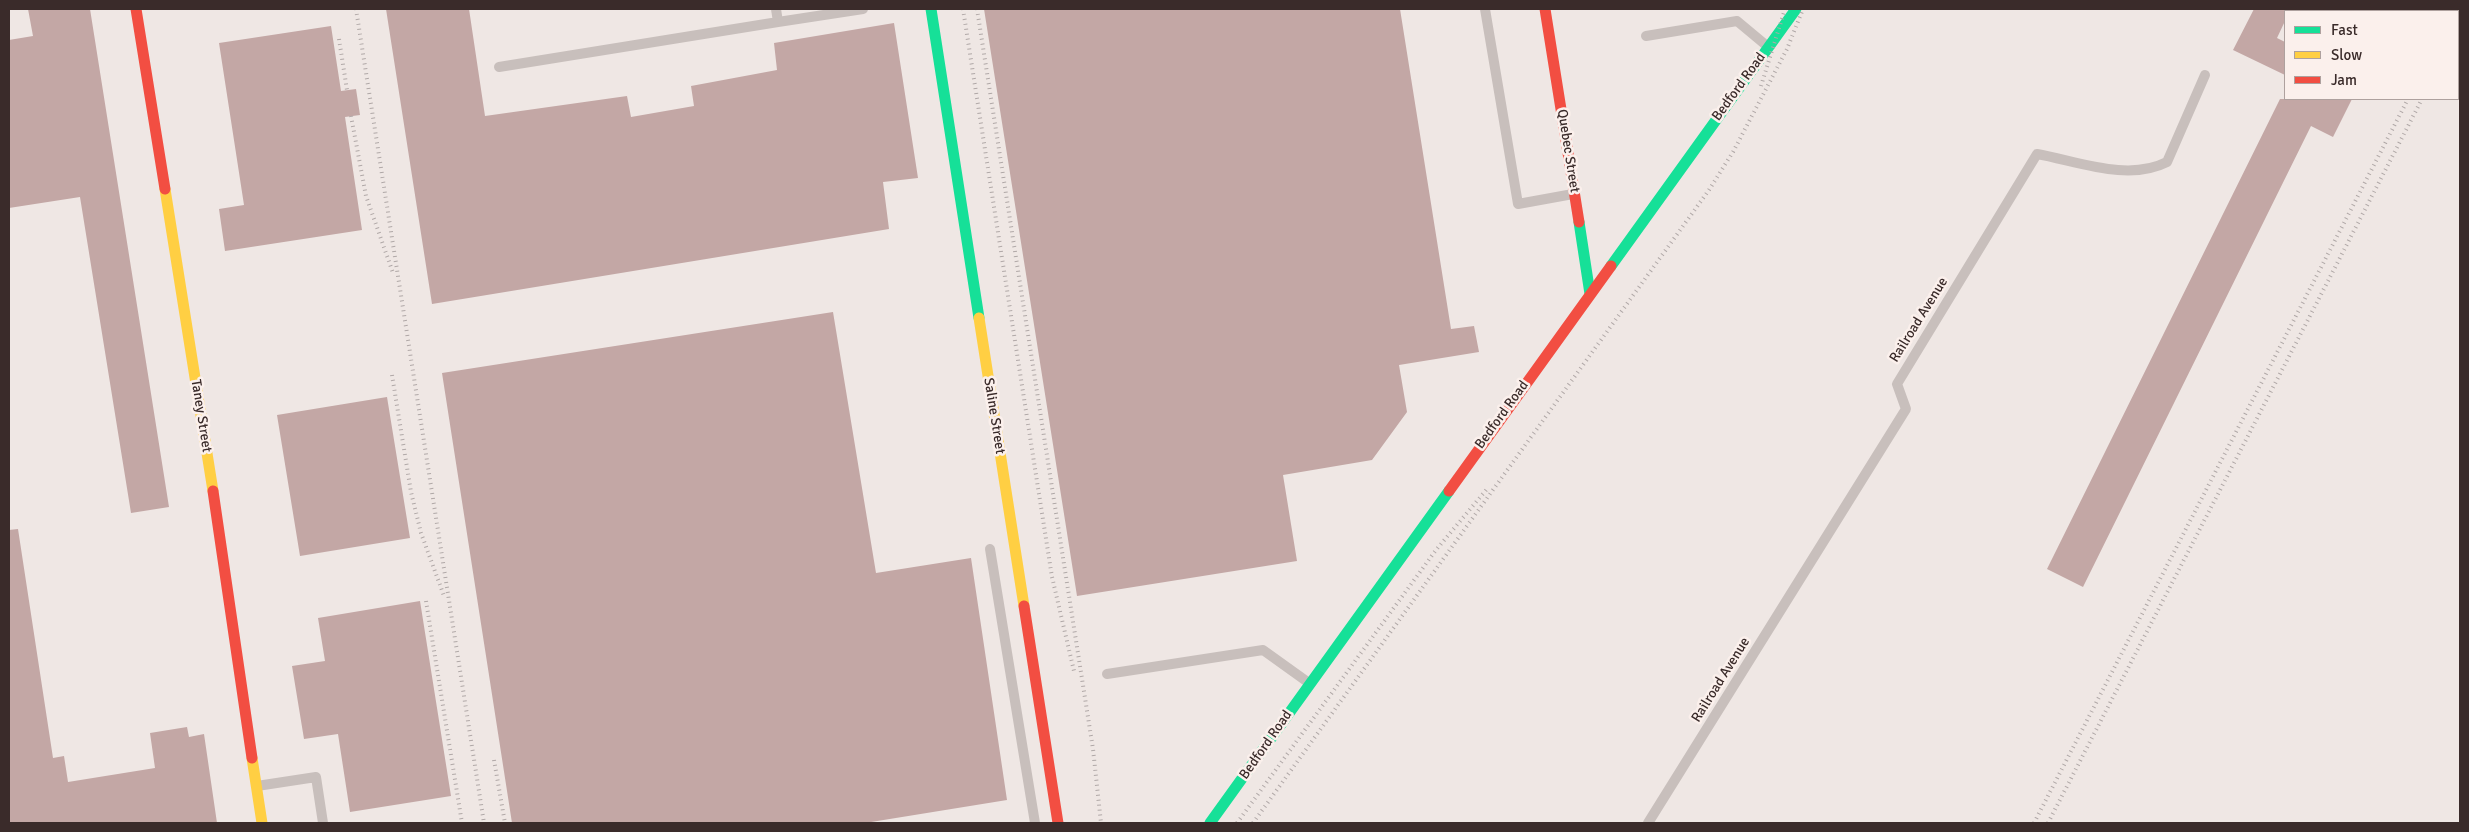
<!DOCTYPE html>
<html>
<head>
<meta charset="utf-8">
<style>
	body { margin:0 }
	#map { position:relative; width:2469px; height:832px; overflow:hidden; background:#efe7e4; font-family:Signika,sans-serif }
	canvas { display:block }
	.frame { position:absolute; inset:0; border:10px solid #3a2b2a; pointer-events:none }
	.legend { position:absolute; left:2284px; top:10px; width:175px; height:90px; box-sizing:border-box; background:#fbf0ec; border:1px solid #aea19e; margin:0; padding:6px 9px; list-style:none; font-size:15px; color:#3a2b2a }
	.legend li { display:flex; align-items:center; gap:10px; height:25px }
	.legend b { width:25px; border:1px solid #aea19e }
</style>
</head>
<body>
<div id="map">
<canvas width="2469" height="832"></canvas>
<div class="frame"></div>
<ul class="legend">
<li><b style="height:6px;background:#16e098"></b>Fast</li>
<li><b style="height:6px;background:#ffcf43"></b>Slow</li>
<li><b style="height:6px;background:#f24e42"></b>Jam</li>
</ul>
</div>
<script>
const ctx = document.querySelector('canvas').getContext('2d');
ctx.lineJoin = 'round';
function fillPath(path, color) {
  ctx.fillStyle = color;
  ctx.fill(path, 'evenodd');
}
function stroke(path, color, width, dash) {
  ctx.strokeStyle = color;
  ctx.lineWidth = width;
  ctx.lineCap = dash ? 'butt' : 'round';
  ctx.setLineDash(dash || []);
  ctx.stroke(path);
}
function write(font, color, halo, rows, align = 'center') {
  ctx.font = font + ' Signika,sans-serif';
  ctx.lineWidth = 5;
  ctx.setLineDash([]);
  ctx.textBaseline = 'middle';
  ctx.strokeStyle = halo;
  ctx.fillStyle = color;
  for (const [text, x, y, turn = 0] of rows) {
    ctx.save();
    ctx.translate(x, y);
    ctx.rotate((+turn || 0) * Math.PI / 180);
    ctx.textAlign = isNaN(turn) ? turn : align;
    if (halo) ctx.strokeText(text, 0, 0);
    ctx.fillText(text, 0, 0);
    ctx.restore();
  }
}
fillPath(new Path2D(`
	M28 9H90L169 507 131 513 80 197 9 208V40L33 36Z
	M386 9H469L485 116 627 96 631 117 694 106 691 86 777 70 774 43 894 23 918 178 883 182 889 229 432 304Z
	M984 9H1400L1451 329 1474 326 1479 352 1399 365 1407 412 1372 460 1283 475 1297 561 1077 596Z
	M2254 9H2291L2290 11H2285V21L2277 38 2285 42V75L2233 50Z
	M331 26 341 91 356 89 360 115 345 117 362 230 225 251 219 209 244 205 219 43Z
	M2280 99H2352L2333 137 2311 126 2083 587 2047 569Z
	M833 312 876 573 971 558 1007 800 865 823H512L442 373Z
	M387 397 410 538 300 556 277 415Z
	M18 529 53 758 64 756 68 782 155 768 150 733 187 727 189 737 204 734 217 823H9V530Z
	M420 601 451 796 350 812 338 734 304 739 292 666 325 661 318 618Z`), '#c3a7a5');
stroke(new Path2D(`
	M776 9 778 22 863 9
	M1485 9 1518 204 1573 194
	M1646 36 1737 21 1767 46
	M499 67 778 22
	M990 549 1035 823
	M1107 674 1263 650 1309 683
	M257 786 316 777 323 823
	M1648 823 1906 409 1897 384 2037 154C2077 161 2128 182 2167 162L2205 75`), '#c8bfbc', 10);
stroke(new Path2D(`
	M931 9 979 318
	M1579 222 1590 294
	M1611 266 1796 9
	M1210 823 1449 491`), '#16e098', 11);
stroke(new Path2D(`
	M165 189 213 491
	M979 318 1024 606
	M252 758 262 823`), '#ffcf43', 11);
stroke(new Path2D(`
	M136 9 165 189
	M1545 9 1579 222
	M213 491 252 758
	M1449 491 1611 266
	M1024 606 1058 823`), '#f24e42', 11);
stroke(new Path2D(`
	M356 9 484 823
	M963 9 1052 577 1074 671
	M977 9 1093 749 1101 823
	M2454 11 2455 9
	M2458 30 2460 25
	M339 39 347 90
	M1761 86 1785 9
	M351 116 366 196 393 273
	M392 375 411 492 421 533 444 596
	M426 601 462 823
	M494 760 505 823
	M1237 823 1436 550 1487 489
	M1253 823 1709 190 1733 152 1787 49 1803 9
	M2034 823 2408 99
	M2048 823 2422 99`), '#b0a8a7', 4, [1, 4]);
write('14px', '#3a2b2a', '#fbf0ec', [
	["Bedford Road",1739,87,-54],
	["Quebec Street",1568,151,81],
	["Railroad Avenue",1919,320,-58],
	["Bedford Road",1502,415,-54],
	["Taney Street",201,416,81],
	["Saline Street",994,416,81],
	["Railroad Avenue",1721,680,-58],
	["Bedford Road",1266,745,-55]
]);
</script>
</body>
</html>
